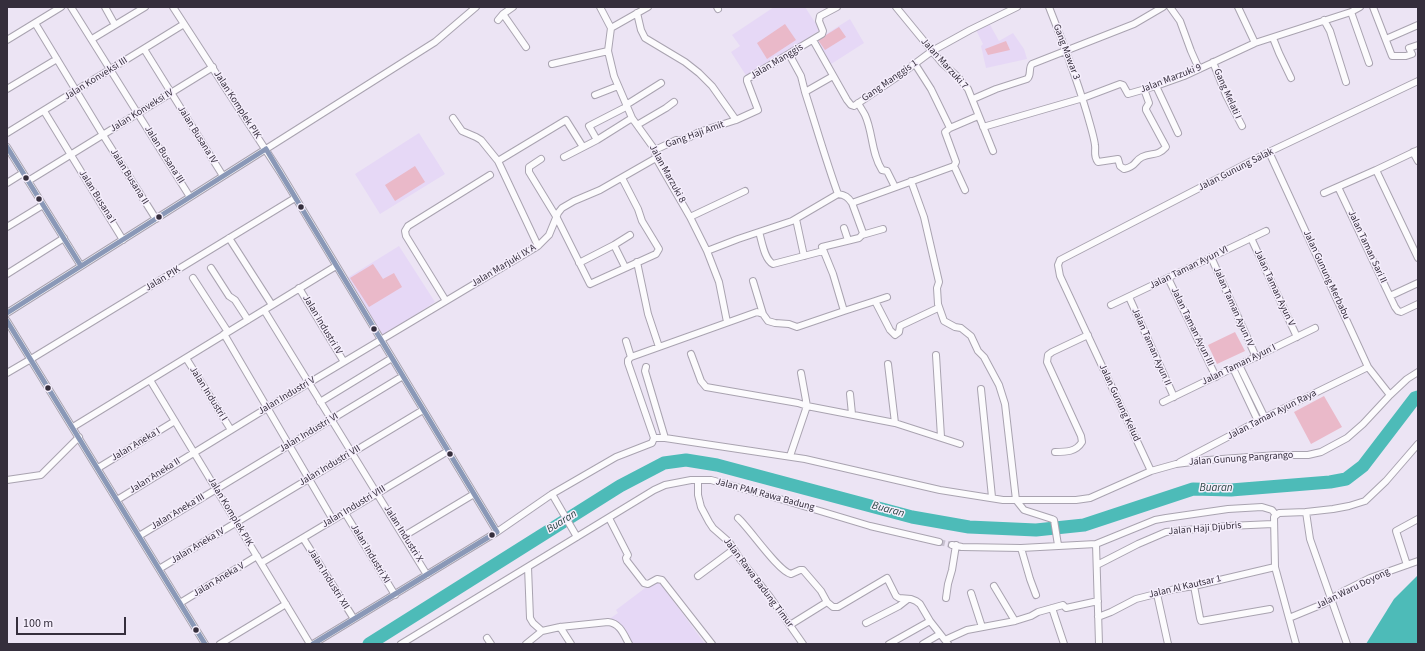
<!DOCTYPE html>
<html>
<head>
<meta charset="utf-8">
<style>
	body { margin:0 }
	#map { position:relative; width:1425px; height:651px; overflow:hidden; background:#ece4f4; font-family:"Source Sans 3",sans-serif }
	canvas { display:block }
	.frame { position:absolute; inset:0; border:8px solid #352e3c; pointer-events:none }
	.scale { position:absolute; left:16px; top:617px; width:110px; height:18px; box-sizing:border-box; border:2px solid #352e3c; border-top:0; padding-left:5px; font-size:12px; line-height:14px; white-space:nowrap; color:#352e3c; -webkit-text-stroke:3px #f5eefc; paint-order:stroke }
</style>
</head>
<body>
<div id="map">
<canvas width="1425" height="651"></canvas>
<div class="frame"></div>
<div class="scale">100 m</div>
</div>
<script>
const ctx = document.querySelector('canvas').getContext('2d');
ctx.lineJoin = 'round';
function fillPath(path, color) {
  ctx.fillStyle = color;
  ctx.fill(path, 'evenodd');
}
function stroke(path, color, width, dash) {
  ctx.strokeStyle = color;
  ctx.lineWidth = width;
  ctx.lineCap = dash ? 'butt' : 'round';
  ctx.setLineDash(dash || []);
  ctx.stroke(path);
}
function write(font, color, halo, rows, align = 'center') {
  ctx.font = font + ' "Source Sans 3",sans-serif';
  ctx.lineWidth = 3;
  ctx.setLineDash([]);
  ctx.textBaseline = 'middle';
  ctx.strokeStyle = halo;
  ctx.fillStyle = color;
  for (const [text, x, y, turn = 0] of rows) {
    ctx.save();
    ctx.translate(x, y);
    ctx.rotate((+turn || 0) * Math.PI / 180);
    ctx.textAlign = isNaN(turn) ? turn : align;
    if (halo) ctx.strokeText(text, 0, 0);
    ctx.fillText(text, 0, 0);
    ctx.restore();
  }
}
fillPath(new Path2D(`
	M774 7H805L820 30 747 77 731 52 740 46 732 35Z
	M850 19 864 43 828 66 815 41Z
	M989 23 999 41 1013 33 1024 49 1027 59 986 68 981 46 983 44 976 30Z
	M419 133 445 174 380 214 355 174Z
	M399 246 435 302 380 338 344 280Z
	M657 579 705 644H627L608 620 618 613 616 610Z`), '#e6d8f6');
fillPath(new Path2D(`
	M785 24 796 40 767 59 757 43Z
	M839 27 846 37 825 50 818 40Z
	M1006 41 1010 50 988 55 985 49Z
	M415 166 425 182 395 201 385 185Z
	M373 264 383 279 394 273 402 287 369 307 350 278Z
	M1235 332 1245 351 1217 364 1208 345Z
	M1324 396 1342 427 1311 444 1294 412Z`), '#eab9c9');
fillPath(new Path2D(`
	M1418 575V644H1366L1394 599Z`), '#4dbbb8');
stroke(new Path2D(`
	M369 644 620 486 664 463 686 460 717 465 912 517 969 527 1036 530 1084 525 1193 489 1231 490 1330 482 1346 479 1363 466 1415 398 1418 397`), '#4dbbb8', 13);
stroke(new Path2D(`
	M939 542 952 545`), '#c7c0cf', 6, [6, 3]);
const minor = new Path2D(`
	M71 7 190 197
	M105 7 115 25
	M173 7 280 172 497 532
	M600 7 611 28 608 51 614 76 632 118 655 150 656 158 690 217 707 251 719 282 727 322
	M717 7 718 9
	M896 7 942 63 958 77 968 89 993 151
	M1049 7C1064 45 1079 84 1090 124 1092 131 1094 138 1095 145 1096 151 1093 156 1098 162L1118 159 1120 166 1124 169C1137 166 1134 161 1142 157 1152 152 1157 157 1166 147L1146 110V108L1149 103 1144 89
	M1170 7 1180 21 1191 51 1199 69
	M1238 7 1255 43
	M1373 7 1392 56H1406L1412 54 1409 48 1418 45
	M1351 12 1369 63
	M637 13 641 30 645 38 685 62 699 73 712 86 736 120
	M503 14 526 47
	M498 20 503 14 513 7
	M1324 20 1330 31 1346 82
	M35 23 103 135 156 219
	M611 28 648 7
	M1273 38 1279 53 1291 78
	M92 39 145 7
	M1386 39 1418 25
	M7 40 61 7
	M813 40 847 100 851 105 854 106 897 77 932 51 970 30 1017 7
	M144 49 223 176
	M789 54 801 76 805 92
	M1213 62 1226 95 1242 126
	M552 64 608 51
	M915 64 931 89 950 128
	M833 76 805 92C816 126 826 161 838 194
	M1156 86 1178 133
	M7 89 57 59
	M595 95 618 86
	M973 99 996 89 1027 79C1032 75 1028 68 1032 64L1134 24 1163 7
	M858 103C860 107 863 111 865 115 873 132 871 153 882 170L887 171 895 187
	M626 105 661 83
	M44 111 123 240
	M453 118 462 131 476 137 481 140 498 161 538 246
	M637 125 666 108 674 102
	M983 127 1083 98 1120 84 1123 85 1128 94 1156 86 1184 76 1255 43 1351 12 1360 7
	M7 133 184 24
	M597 140 589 126 626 107
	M7 147 81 266
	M655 150 676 140H681L690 137 699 132 736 120 758 110 747 81V79L822 34 823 31 819 21 820 16 837 7
	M1269 152 1368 367 1390 395
	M1413 152 1418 161
	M564 157 597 140 632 118
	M541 159 529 167V172L557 218 590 284 656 254 659 249 642 221 638 209 622 178
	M498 161 566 120 583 147
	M954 166 965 190
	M1376 170 1418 258
	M28 181 213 67
	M911 181 924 217 939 282 937 288 938 304 944 321 955 327 961 328 971 336 978 351 984 357 999 385 1005 404 1016 500 1024 510 1052 519 1054 520 1058 545
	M7 183 23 173
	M1338 187 1395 307 1398 311 1401 312 1418 304
	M1324 193 1376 170 1418 150
	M690 217 745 191
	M796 219 804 256
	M7 227 43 205
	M844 228 848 240
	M759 232C762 241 764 259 773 264L823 251
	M862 235 883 229
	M229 238 272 305
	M1251 238 1297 337
	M614 245 625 267
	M707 251 738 239 792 221 838 194C845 195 848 197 852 203
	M1211 257 1256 357
	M637 262 648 314 659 347
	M579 263 614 245 630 235
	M211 268 229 296 235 300 248 320
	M7 274 64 238
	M193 278 228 332
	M1168 278 1216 377
	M753 281 763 314
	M299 288 344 362
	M1390 296 1418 283
	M1129 297 1174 397
	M446 301 406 236 405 231 408 226 490 175
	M875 301 887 297
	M1111 305 1266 231
	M264 310 427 575
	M844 311 875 301 890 330 895 335 899 332 900 326 938 308
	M7 313 435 42 476 7
	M7 321 205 644
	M224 334 333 520
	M626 341 631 357
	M691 354 701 381 706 387 798 403 807 406 895 423 960 444
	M936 355 941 437
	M186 358 231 430
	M31 359 295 198
	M888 364 895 423
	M1239 365 1265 418
	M646 367 645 371 665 438
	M1233 368 1258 421
	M7 373 31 359
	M150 380 310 644
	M981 389 992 497
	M850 394 852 414
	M320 402 392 358
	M1163 402 1315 328
	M73 427 336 266
	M654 438H665L805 459 940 490 1003 500H1076L1090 498 1151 471 1176 464 1208 460 1277 455H1308L1321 452 1347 438 1363 424 1390 395 1407 379 1418 372
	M1055 452C1066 452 1076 452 1082 442L1081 436 1047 362 1048 355 1052 352 1088 335
	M790 456 807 406 801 373
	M1180 462 1258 421 1368 367
	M98 468 175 421
	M1151 471 1060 276 1058 265 1060 260 1269 152 1418 81
	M7 480 41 475 79 437
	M698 480V495L701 507 709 522 713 528 729 542 740 559 770 597 803 644
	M552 494 577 537
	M117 500 267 408 538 246 549 235 558 213 562 208 574 201 600 190 656 158
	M1306 512 1310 539 1347 644
	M345 513 395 595
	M609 518 628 555 626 558 627 561 644 583 648 584 657 579 662 580 712 644
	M738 518C750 529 778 571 791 574L800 570H803L821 591 827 602 833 607H838L887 578 896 596 899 598 911 599 916 601 920 604 930 621 948 644
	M139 536 403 376
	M404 536 474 494
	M303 538 354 619
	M1096 544 1099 644
	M952 545 962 547 1021 548 1096 544 1155 520 1166 518 1228 509 1262 507 1272 510 1276 515
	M1021 548 1030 579 1036 595
	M261 563 448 451
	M1097 565 1138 544 1166 532 1228 526 1273 524
	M1407 565 1396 531 1418 519
	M528 567 530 618 533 623 542 631
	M159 569 423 410
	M698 576 733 550
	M994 586 1015 621
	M1194 586 1200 618 1201 621 1270 609
	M971 593 982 627
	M1157 594 1168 644
	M946 598 948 584 952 570 956 545
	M180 603 257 556
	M1052 608 1064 644
	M1098 617 1111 612 1136 599 1175 589 1194 586 1275 567
	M1289 618 1323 604 1344 591 1370 578 1418 561
	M866 623 899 606 908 599
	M790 625 827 602
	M560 627 571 644
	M487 638 491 644
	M945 640 967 630 1015 621 1031 616 1038 612 1063 605 1066 608 1098 601
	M220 644 286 604
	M313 644 497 532 552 494 616 457 652 443 654 438 628 363V360L631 357 757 312 763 314 768 321 775 323 789 324 797 327 844 311 833 274 822 247 859 238 862 235 863 233 852 203 954 166 956 162 945 132 950 128 978 116
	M401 644 654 490 665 485 691 480H711L770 496 870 526 939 542
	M526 644 542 631 560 627 608 622C620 623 624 635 629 644
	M889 644 930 621
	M923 644 940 634
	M1296 644 1275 567 1274 517 1279 513 1306 512 1333 509 1349 506 1365 501 1386 481 1418 444`);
stroke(minor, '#a9a3b0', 8);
stroke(minor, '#fcfbfd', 6);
stroke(new Path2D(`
	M7 147 81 266
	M266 149 497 532
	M7 313 266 149
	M7 321 205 644
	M313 644 497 532`), '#8a98b7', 5);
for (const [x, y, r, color] of [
	[26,178,3.5,"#352e3c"],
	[39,199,3.5,"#352e3c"],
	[301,207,3.5,"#352e3c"],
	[159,217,3.5,"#352e3c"],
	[374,329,3.5,"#352e3c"],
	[48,388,3.5,"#352e3c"],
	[450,454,3.5,"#352e3c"],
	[492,535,3.5,"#352e3c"],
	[196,630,3.5,"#352e3c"]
]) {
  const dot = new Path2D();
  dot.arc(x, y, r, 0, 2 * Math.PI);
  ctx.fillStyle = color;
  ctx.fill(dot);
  stroke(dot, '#f5eefc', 1.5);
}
write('10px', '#352e3c', '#f5eefc', [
	["Gang Mawar 3",1066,52,69],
	["Jalan Manggis",777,62,-31],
	["Jalan Marzuki 7",944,64,48],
	["Jalan Konveksi III",96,79,-32],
	["Jalan Marzuki 9",1171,79,-21],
	["Gang Manggis 1",890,81,-35],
	["Gang Melati I",1227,94,66],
	["Jalan Komplek PIK",237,105,57],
	["Jalan Konveksi IV",142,111,-32],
	["Jalan Busana IV",197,135,58],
	["Gang Haji Amit",695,135,-20],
	["Jalan Busana III",164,155,58],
	["Jalan Gunung Salak",1236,170,-27],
	["Jalan Marzuki 8",667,174,61],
	["Jalan Busana II",129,177,58],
	["Jalan Busana I",97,197,58],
	["Jalan Taman Sari II",1367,247,65],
	["Jalan Marjuki IX A",504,266,-31],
	["Jalan Taman Ayun VI",1189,268,-26],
	["Jalan Gunung Merbabu",1326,275,65],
	["Jalan PIK",163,279,-31],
	["Jalan Taman Ayun V",1274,288,65],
	["Jalan Taman Ayun IV",1233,307,66],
	["Jalan Industri IV",322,325,59],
	["Jalan Taman Ayun III",1192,327,64],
	["Jalan Taman Ayun II",1151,347,66],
	["Jalan Taman Ayun I",1239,365,-26],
	["Jalan Industri I",208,394,58],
	["Jalan Industri V",287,396,-31],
	["Jalan Gunung Kelud",1119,403,65],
	["Jalan Taman Ayun Raya",1272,415,-27],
	["Jalan Industri VI",309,433,-31],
	["Jalan Aneka I",136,445,-31],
	["Jalan Gunung Pangrango",1241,459,-4],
	["Jalan Industri VII",330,466,-31],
	["Jalan Aneka II",155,476,-32],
	["Jalan PAM Rawa Badung",765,495,15],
	["Jalan Industri VIII",354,507,-31],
	["Jalan Aneka III",178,512,-31],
	["Jalan Komplek PIK",230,512,59],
	["Jalan Haji Djubris",1205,529,-5],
	["Jalan Industri X",403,534,58],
	["Jalan Aneka IV",198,546,-31],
	["Jalan Industri XI",370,554,59],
	["Jalan Industri XII",328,579,58],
	["Jalan Aneka V",219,580,-31],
	["Jalan Rawa Badung Timur",758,583,53],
	["Jalan Al Kautsar 1",1185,587,-13],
	["Jalan Waru Doyong",1353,589,-26]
]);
write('italic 11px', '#294542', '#f5eefc', [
	["Buaran",1216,489],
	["Buaran",888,510,15],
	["Buaran",562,522,-32]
]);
</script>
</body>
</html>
